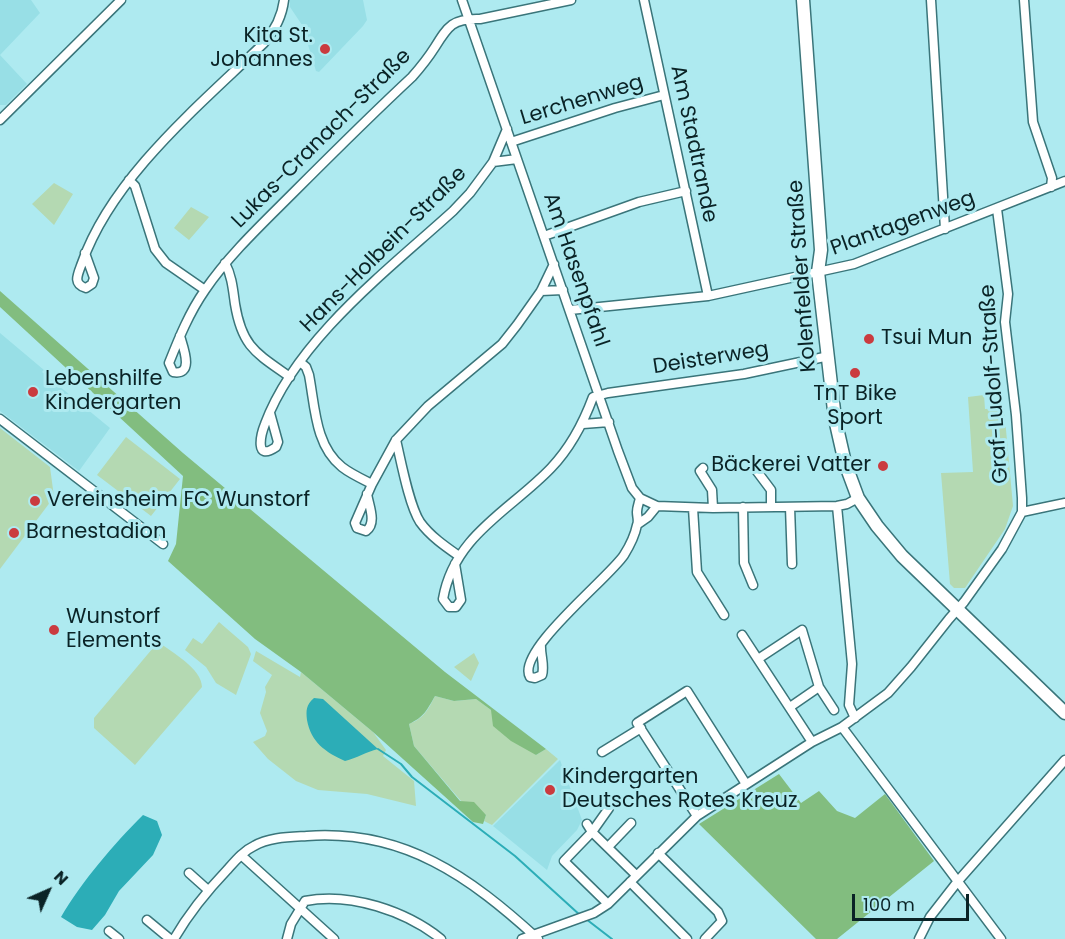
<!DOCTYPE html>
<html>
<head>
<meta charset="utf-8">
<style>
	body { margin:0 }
	#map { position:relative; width:1065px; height:939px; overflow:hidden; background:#aeeaf0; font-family:Poppins,sans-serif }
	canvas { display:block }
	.north { position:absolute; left:18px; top:861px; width:60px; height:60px; -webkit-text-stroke:4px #aeeaf0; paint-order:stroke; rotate:45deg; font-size:16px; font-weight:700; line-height:24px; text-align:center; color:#0a2326 }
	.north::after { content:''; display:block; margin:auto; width:21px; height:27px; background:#0a2326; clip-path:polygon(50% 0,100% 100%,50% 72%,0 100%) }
	.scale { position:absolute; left:852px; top:894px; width:117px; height:27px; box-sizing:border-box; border:3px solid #0a2326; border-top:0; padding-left:8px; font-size:18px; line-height:21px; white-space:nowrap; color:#0a2326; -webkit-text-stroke:4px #aeeaf0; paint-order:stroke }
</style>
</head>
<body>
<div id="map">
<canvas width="1065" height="939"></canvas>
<div class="north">N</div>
<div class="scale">100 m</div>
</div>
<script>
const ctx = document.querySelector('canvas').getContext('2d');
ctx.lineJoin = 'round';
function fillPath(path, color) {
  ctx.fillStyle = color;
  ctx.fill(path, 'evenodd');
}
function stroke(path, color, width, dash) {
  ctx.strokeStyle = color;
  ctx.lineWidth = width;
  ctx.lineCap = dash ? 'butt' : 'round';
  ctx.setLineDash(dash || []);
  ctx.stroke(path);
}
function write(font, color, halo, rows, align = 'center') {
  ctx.font = font + ' Poppins,sans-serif';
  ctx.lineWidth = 6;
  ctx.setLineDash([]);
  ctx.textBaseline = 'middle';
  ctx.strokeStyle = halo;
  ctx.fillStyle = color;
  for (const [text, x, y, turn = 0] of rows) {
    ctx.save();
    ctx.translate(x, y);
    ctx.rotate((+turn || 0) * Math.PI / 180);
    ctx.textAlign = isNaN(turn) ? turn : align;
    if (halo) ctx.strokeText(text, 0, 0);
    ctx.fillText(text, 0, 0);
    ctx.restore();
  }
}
fillPath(new Path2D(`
	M0 0H31L40 13 0 55 27 84 6 105H0Z
	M290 0H363L367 20 363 26 319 72 316 71 302 25 290 7Z
	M0 333 44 370 42 372 110 428 79 471 0 411Z
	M560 760 582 820 577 830 552 856 547 870 493 826Z`), '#98dfe6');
fillPath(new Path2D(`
	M54 183 73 194 54 225 32 204Z
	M191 207 209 217 189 240 174 228Z
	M984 395 985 409 1004 408 1013 506 1005 529 965 588H954L950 584 941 473 973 472 968 397Z
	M0 428 50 467 54 497 0 569Z
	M126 437 180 479 151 516 97 475Z
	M219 622 248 647 251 654 236 695 216 683 206 667 185 650 193 638 202 644Z
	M158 642C172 652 202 669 202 687L135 765 94 728V718Z
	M256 651 300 677 301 672 373 732 386 750 383 756 414 781 416 806 367 794 318 790 296 781 268 759 253 742 265 736 267 731 260 713 266 692 265 687 272 675 253 661Z
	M474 653 479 663 471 681 454 667Z
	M435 696 454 701 476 699 491 710 536 755 546 749 558 759 492 825 484 821 486 815 461 801 414 746 409 724C424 718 428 710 435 696Z`), '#b4d9b2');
fillPath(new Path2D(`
	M0 291 183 453 445 672 546 749 536 755 511 741 493 726 491 710 476 699 454 701 435 696C427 710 424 717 409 724L414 746 460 801 474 802 486 815 483 824 473 822 373 732 301 672 255 639 168 561 176 544 183 476 0 307Z
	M779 774 801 803 819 791 837 811 855 818 885 794 934 861 837 939H816L699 824Z`), '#82bd7f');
fillPath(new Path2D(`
	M314 698 323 699 378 749C366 752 357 758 345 761 325 752 311 742 307 720 306 710 306 705 314 698Z
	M143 815 157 821 162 835 153 855 119 891 105 915 92 930 77 927 61 917C82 881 114 844 143 815Z`), '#2cadb7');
stroke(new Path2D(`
	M378 749 401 764 412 777 515 856 581 916
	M586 919 612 939`), '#2cadb7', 2);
const minor = new Path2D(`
	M462 0 618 451 632 488 640 498 657 506 713 508 837 506 847 504 858 498
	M644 0 708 296
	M931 0 945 229
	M1024 0 1033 122 1052 178 1051 187
	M0 120 121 0
	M511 142 615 108 664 95
	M493 162 517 159
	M129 180 135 186 155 249 166 263 205 290
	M544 236 639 202 686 191
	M85 253 94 278 92 284 86 288C72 284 78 274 82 263 112 177 200 105 264 43 275 30 282 17 284 0
	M225 263C232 276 233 290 235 304 242 347 256 353 290 377
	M541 291 563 290
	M570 310 708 296 854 264 1065 181
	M180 336C183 347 195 376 173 372L169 363C179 338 189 313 205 290 229 255 261 225 291 195 331 155 370 116 412 77 420 68 428 58 435 47 448 26 453 18 480 19L571 0
	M300 362 306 367 309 375C315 406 315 446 342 467 351 474 362 479 372 484
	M270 413 278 442 276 447C254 462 261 434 265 424 296 340 388 270 453 211L470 193 493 162 507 129
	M0 419 163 544
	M583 424 609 422
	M396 440C401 461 409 505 420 522 430 536 446 547 459 556
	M762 464 756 470 771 490V507
	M703 468 700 471 712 490 713 508
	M367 494C369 506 377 523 366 531L357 528 355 523 372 484 396 440 428 406 502 344 517 325 541 291 554 264
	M837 506 852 664 849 705 855 718
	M743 507 744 563 753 585
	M790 507 792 564
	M693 508 697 572 724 615
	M1022 512 1065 503
	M638 524 648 517 657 506
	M455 564 461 600 456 607H449L443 599C454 535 511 510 551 468 571 447 583 424 593 397L608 393 744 374 829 356
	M742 635 812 742
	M541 644C540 654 545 665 542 675L535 678 530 677C515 652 610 577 624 555 629 547 635 535 637 525 639 521 637 517 637 512 637 507 639 503 640 498
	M758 659 802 630 819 687 790 707
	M819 687 834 710
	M842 727 1001 939
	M602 752 641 728
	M697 816 637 723 687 691 746 784
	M587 824 592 832 636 875
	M608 847 631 823
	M658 853 718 912 722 921 705 939
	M241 855 334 939
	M189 873 208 890
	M630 882 687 939
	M608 904 564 861 592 832 609 808
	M147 920 170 939
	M109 931 119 939
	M174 939C189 913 206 892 227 870 235 861 243 851 254 846 269 837 290 837 307 836 404 829 470 877 538 939
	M287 939 291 924 305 901C350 892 406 911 441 939
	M522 939 594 913 608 904 697 816 812 742 842 727 888 693 911 667 949 619 964 602 1002 549 1022 512V498L1016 415 1005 322 1008 294 997 209
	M919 939 930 917 958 881 1065 760`);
const secondary = new Path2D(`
	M803 0 821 250 818 272 835 419 845 463 858 498 877 526 902 556 1065 713`);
stroke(minor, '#3a757a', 11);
stroke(secondary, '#3a757a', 15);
stroke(minor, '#fff', 8);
stroke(secondary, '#fff', 12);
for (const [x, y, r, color] of [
	[325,49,6,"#ca3b3f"],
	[869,339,6,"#ca3b3f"],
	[855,373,6,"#ca3b3f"],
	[33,392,6,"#ca3b3f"],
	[883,466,6,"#ca3b3f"],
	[35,501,6,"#ca3b3f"],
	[14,533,6,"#ca3b3f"],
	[54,630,6,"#ca3b3f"],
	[550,790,6,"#ca3b3f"]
]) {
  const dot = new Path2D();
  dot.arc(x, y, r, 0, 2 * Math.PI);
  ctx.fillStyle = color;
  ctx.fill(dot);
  stroke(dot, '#aeeaf0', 2);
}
write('21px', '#0a2326', '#aeeaf0', [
	["Kita St.",313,37,"right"],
	["Johannes",313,61,"right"],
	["Tsui Mun",881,339],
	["Lebenshilfe",45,380],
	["Kindergarten",45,404],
	["TnT Bike",855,395,"center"],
	["Sport",855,419,"center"],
	["Bäckerei Vatter",871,466,"right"],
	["Vereinsheim FC Wunstorf",47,501],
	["Barnestadion",26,533],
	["Wunstorf",66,618],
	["Elements",66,642],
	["Kindergarten",562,778],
	["Deutsches Rotes Kreuz",562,802]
], 'left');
write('21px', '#0a2326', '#aeeaf0', [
	["Lerchenweg",582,101,-17],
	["Lukas-Cranach-Straße",322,139,-45],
	["Am Stadtrande",693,144,78],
	["Plantagenweg",903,224,-20],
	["Hans-Holbein-Straße",384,250,-45],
	["Am Hasenpfahl",575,270,71],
	["Kolenfelder Straße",803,276,-94],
	["Deisterweg",711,359,-9],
	["Graf-Ludolf-Straße",995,384,-94]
]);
</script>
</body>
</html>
